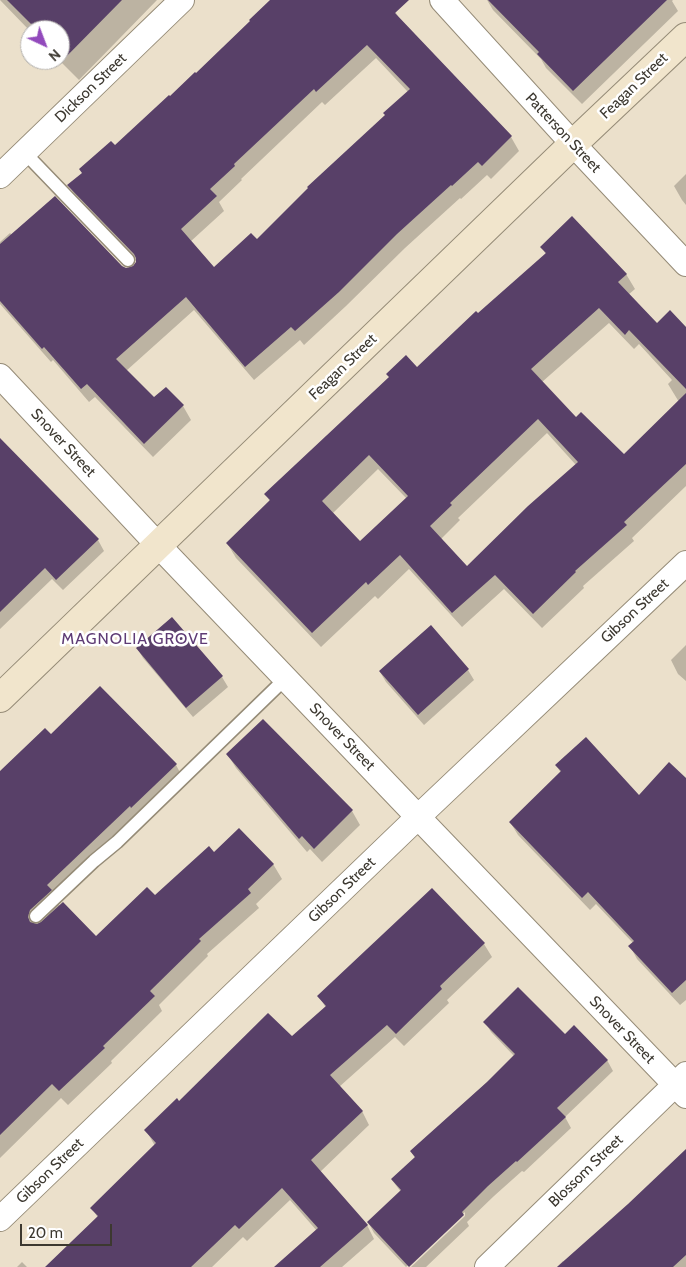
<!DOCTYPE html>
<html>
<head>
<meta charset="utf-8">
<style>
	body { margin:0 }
	#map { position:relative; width:686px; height:1267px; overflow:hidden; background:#ebe0cb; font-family:Cabin,sans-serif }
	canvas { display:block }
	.north { position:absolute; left:20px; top:20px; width:50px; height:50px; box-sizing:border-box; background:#fff; border:1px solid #b1afac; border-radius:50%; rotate:137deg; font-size:14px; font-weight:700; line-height:20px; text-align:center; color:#3c3830 }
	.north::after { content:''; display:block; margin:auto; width:18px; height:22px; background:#924abc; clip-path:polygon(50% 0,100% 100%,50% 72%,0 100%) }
	.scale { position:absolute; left:20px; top:1224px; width:92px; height:22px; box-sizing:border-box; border:2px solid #3c3830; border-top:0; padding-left:6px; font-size:15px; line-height:18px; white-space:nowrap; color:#3c3830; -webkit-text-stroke:4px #fff; paint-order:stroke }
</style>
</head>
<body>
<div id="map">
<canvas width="686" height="1267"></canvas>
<div class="north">N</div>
<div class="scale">20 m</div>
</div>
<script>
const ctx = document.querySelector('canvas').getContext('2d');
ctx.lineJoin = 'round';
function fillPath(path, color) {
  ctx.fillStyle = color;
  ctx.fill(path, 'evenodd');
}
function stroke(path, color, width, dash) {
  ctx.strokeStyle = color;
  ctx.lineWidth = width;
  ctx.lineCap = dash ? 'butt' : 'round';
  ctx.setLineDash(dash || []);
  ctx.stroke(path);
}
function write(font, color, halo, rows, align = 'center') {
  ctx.font = font + ' Cabin,sans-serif';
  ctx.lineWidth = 5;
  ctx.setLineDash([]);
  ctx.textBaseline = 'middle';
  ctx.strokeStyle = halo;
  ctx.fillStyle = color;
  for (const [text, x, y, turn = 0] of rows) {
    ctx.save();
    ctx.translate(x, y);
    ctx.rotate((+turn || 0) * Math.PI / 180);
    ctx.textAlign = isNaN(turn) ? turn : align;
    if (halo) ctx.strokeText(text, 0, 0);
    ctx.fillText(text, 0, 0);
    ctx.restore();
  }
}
fillPath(new Path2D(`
	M0 0H157L79 80 59 60 60 30 30 31Z
	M272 0H384L396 13 401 21 511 137 519 151 491 179 487 175 461 199 460 198 405 248 346 306 304 345 300 340 254 380 194 310 126 371 154 399 166 388 183 406 191 420 153 457 95 397 89 402 53 360 51 362 0 304V242L10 233 12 235 121 267 126 269 134 267 137 262 77 199 69 185 115 147 196 75ZM376 58 408 92 386 116 257 241 214 268 190 242 224 211 219 202 242 180 241 179 322 102 325 105Z
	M487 0H673L672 1 678 11 582 104 546 68 541 59 493 10Z
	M686 174V205L682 200 674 186Z
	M542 247 626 274 635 289 628 295 657 325 686 329V486L632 538 634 541 583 586 584 588 542 628 504 589 462 627 409 569 378 599 375 596 321 647 236 558 227 543 270 502 266 494 417 369 546 255ZM609 323 634 349 639 344 672 380 668 384 679 402 624 456 576 418 542 382ZM547 433 576 465 467 568 441 539 460 520 458 518ZM378 469 407 499 360 543 333 513Z
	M0 460 98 540 104 551 63 590 52 579 0 629Z
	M172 618 222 677 228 687 193 717 143 658 137 648Z
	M431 627 468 670 474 680 424 725 386 682 380 672Z
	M686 645V681L678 674 671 660Z
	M263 721 352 811 360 825 322 862 310 849 307 852 236 768 228 755Z
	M51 736 176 765 184 780 56 900 60 906 96 938 214 854 273 864 282 879 256 904 259 908 207 954 208 956 159 1005 162 1011 111 1061 112 1063 68 1105 61 1098 0 1158V772Z
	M556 765 639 796 686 780V1000L680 1005 637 959 630 946 633 943 596 904 590 910 518 835 510 822 561 773Z
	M432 890 484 944 492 957 447 1000 449 1003 404 1046 395 1037 339 1087 362 1111 369 1125 320 1172 367 1225 374 1239 342 1267H276L317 1231 290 1200 247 1241 243 1237 212 1267H47L98 1218 92 1208 155 1146 146 1130 179 1102 292 1038 326 1008 319 996Z
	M485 1022 565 1035 607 1060 613 1071 565 1117 571 1128 524 1172 522 1171 494 1196 467 1222 469 1226 426 1267H411L465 1216V1212L406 1267 374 1233 368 1222 401 1192 392 1180 415 1158 411 1151 515 1057 491 1032Z
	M686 1155V1267H557L563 1261 564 1263Z
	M22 1262 27 1267H17Z`), '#0003');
fillPath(new Path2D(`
	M7 0H122L60 63V30H37Z
	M270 0H409L395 13 512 136 482 166 478 162 452 186 451 185 397 234 339 292 295 331 291 327 245 367 186 297 116 359 154 397 166 387 184 405 144 444 87 384 81 389 44 347 42 349 0 301V244L55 196 122 266 126 268 133 266 136 262V258L134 254 67 185 82 173 79 169 111 141 115 145 169 95 170 96 195 72 196 73 250 21 249 20ZM367 45 410 89 383 113 385 115 307 187 308 188 257 239 251 233 214 267 181 229 217 196 210 189 235 166 234 164 314 89 316 92Z
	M488 0H667L573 91 537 54 539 52Z
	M572 216 627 274 618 282 657 323 670 310 686 327V389L629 330 625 335 599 308 531 369 576 417 581 412 624 454 686 393V464L624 522 627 525 575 571 576 572 533 614 495 575 452 613 400 555 368 585 366 582 312 633 226 543 270 500 264 494 389 377 386 374 406 355 417 367 476 311 478 313 546 253 540 247ZM538 419 578 462 528 506 467 566 430 526 452 505 450 503ZM369 455 408 496 360 541 322 501Z
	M0 438 99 539 56 580 45 568 0 612Z
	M172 617 223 676 186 708 136 648Z
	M431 625 469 669 418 715 379 671Z
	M100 686 177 764 131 808 130 806 47 885 52 890 30 910 28 917 30 922 37 924 41 922 63 902 96 936 147 887 155 895 209 846 214 852 239 828 274 864 248 889 251 893 199 939 201 941 150 991 155 996 103 1046 105 1048 59 1091 52 1084 0 1135V771L45 728 51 734Z
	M263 719 353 810 314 849 302 836 299 839 226 754Z
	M586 737 639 795 669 762 686 778V980L672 993 628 946 634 941 588 892 582 898 509 822 561 771 555 765Z
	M432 888 485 943 440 986 442 989 396 1034 387 1025 330 1075 363 1111 311 1160 368 1225 320 1267H274L318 1228 282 1188 239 1229 235 1225 191 1267H45L98 1216 90 1208 156 1143 144 1130 177 1098 179 1101 268 1013 292 1036 326 1006 317 996Z
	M518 987 565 1034 574 1025 608 1060 557 1108 566 1117 517 1162 516 1161 488 1186 462 1212 464 1215 409 1267 367 1222 401 1190 391 1179 415 1157 410 1151 487 1082 515 1054 483 1022Z
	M686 1149V1255L673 1267H557L628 1204Z`), '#584068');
const lane = new Path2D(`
	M24 152 128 260
	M36 916 94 861 117 842 286 678`);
const street = new Path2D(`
	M442 0 573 144 686 264
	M0 176 182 0
	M0 376 158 545 418 817 686 1096
	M0 1219 418 817 686 563
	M487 1267 686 1074`);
const secondary = new Path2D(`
	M0 698 573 144 686 37`);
stroke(lane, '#958b77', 15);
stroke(street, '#958b77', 26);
stroke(secondary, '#958b77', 30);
stroke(lane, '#fff', 12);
stroke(street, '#fff', 24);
stroke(secondary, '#f1e5cc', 28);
write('15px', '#3c3830', '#fff', [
	["Feagan Street",634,86,-44],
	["Dickson Street",91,88,-44],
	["Patterson Street",563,133,47],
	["Feagan Street",343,367,-44],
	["Snover Street",63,443,47],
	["Gibson Street",635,611,-43],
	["Snover Street",342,737,46],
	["Gibson Street",342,890,-44],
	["Snover Street",622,1030,46],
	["Gibson Street",50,1171,-44],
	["Blossom Street",586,1171,-44]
]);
ctx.letterSpacing = '1px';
write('16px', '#5e3b75', '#fff', [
	["MAGNOLIA GROVE",135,639]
]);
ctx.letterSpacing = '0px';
</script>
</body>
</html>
